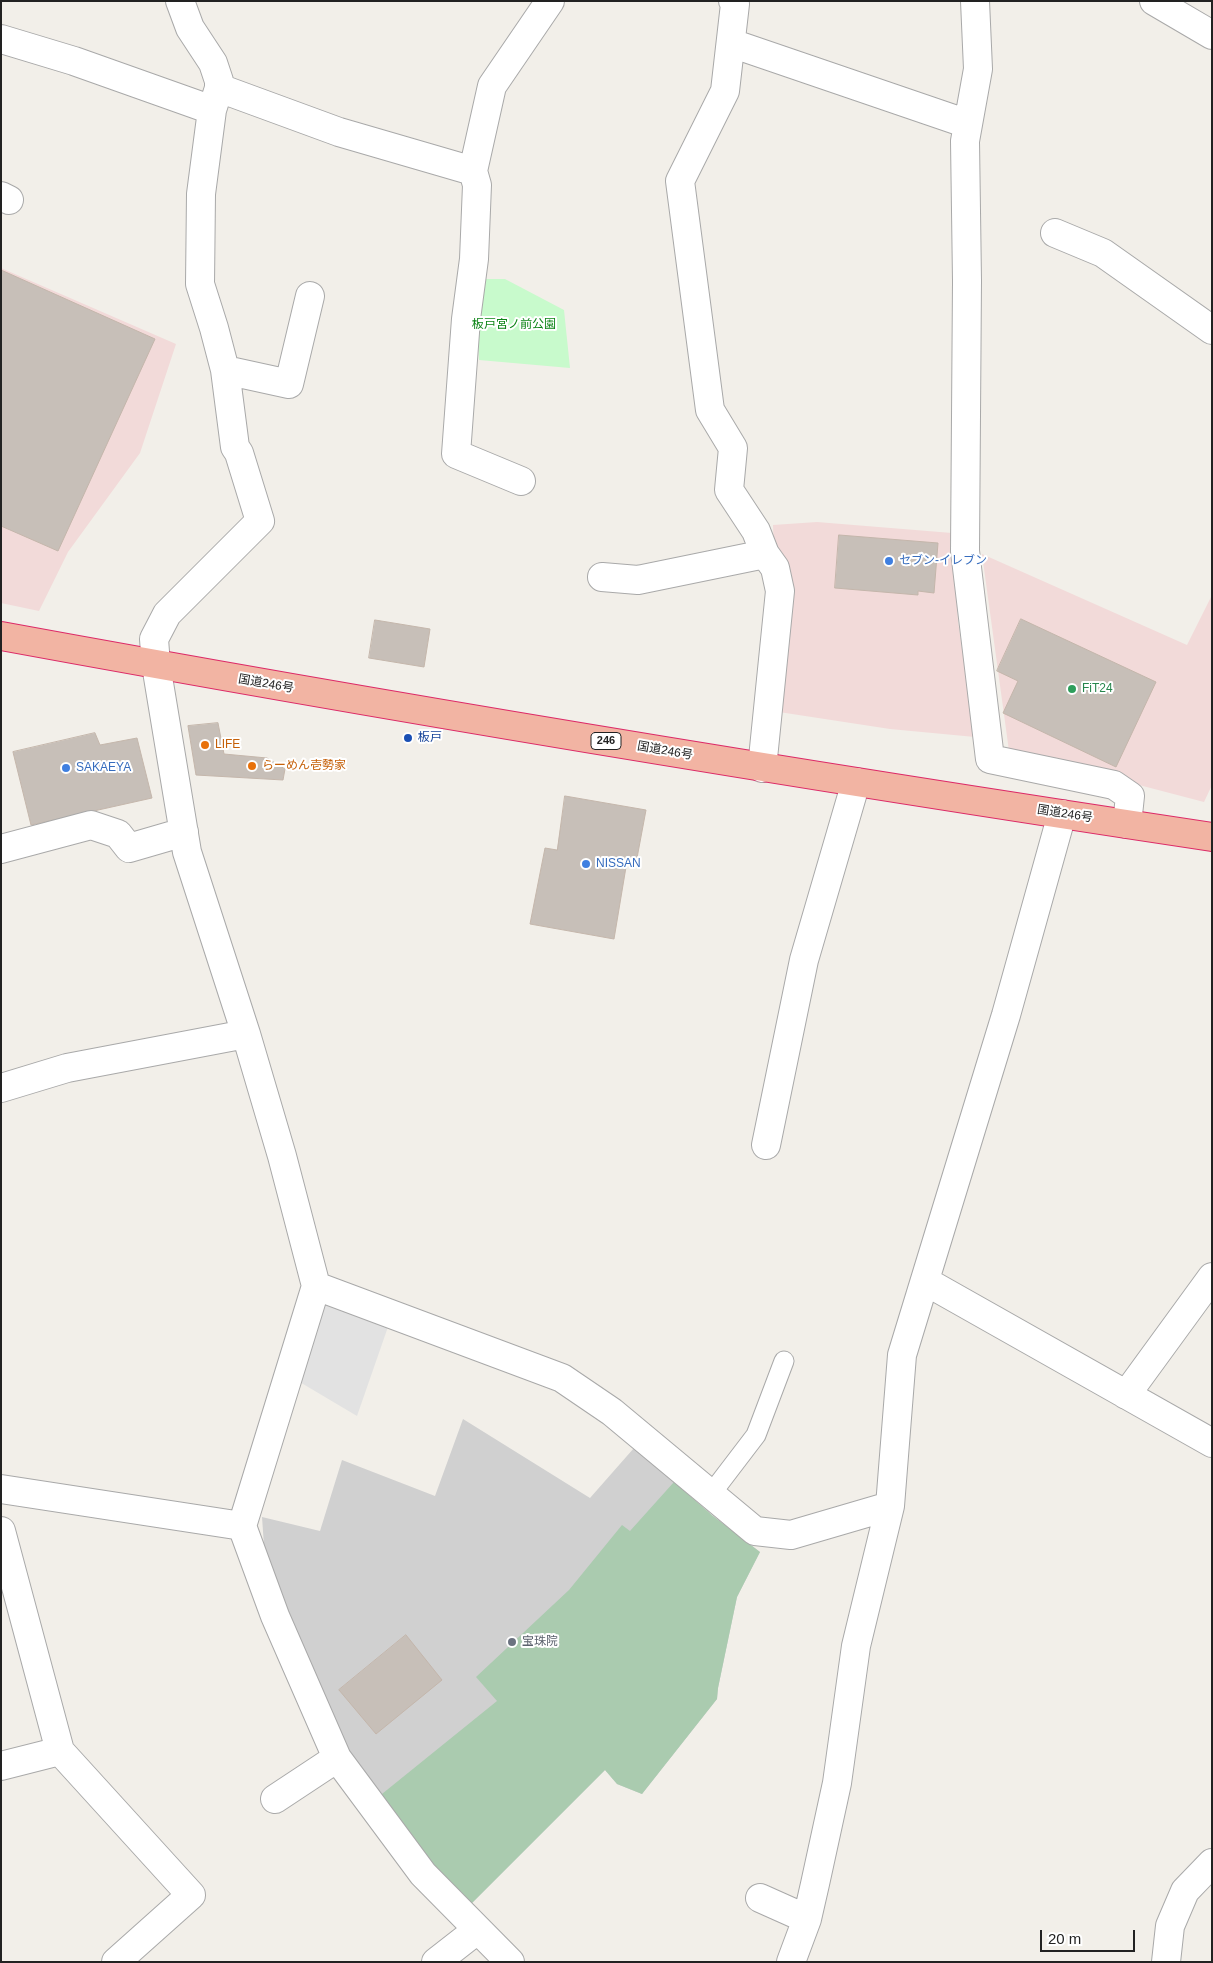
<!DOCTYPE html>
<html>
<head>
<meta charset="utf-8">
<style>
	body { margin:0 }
	#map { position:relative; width:1213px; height:1963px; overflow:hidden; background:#f2efe9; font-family:Helvetica,sans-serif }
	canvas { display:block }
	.frame { position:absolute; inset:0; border:2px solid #222; pointer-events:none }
	.scale { position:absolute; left:1040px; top:1930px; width:95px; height:22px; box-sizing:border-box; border:2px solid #222; border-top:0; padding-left:6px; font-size:15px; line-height:18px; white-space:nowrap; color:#222; -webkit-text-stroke:4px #fff; paint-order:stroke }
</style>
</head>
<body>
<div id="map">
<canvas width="1213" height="1963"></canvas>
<div class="frame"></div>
<div class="scale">20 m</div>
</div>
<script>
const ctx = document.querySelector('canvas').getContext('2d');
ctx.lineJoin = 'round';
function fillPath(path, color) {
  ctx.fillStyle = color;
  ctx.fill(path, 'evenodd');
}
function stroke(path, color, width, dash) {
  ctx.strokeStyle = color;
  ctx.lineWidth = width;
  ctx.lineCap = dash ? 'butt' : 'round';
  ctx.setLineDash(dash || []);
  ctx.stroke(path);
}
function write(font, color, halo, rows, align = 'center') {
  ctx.font = font + ' Helvetica,"Noto Sans JP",sans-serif';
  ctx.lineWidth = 4;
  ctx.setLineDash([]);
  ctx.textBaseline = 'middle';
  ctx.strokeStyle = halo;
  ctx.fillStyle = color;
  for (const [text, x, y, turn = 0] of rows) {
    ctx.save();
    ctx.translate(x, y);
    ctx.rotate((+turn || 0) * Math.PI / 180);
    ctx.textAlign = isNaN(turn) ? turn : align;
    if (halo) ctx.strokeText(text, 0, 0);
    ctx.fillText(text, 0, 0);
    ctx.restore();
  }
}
fillPath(new Path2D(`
	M1 268 176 344 140 453 68 552 39 611 1 603Z
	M817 522 952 533 958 621 975 737 890 729 779 712 773 525Z
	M982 554 1187 645 1212 595V785L1204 802 1009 751Z`), '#f2dad9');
fillPath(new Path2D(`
	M463 1419 590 1498 634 1448 713 1516 760 1552 737 1597 718 1688 717 1699 642 1794 617 1784 605 1770 468 1907 344 1751 265 1560 262 1517 320 1531 342 1460 435 1496Z`), '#d0d0d0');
fillPath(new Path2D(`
	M674 1482 713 1516 760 1552 737 1597 718 1688 717 1699 642 1794 617 1784 605 1770 468 1907 377 1798 497 1701 476 1677 569 1590 622 1525 630 1531Z`), '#aacbaf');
fillPath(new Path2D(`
	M481 279H505L564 310 570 368 479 360 477 320Z`), '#c8facc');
fillPath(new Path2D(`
	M325 1300 389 1324 357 1416 298 1381Z`), '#e2e2e2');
const building = new Path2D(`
	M1 270 155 339 58 551 1 526Z
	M839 535 938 543 934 593 918 591V595L835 588Z
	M1021 619 1156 682 1116 767 1003 713 1018 681 997 671Z
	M375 620 430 629 424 667 369 658Z
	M218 723 224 754 267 758 285 769 283 780 196 775 188 726Z
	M95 733 100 745 137 738 152 798 31 825 13 752Z
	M565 796 646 810 637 858 627 861 614 939 530 924 545 848 557 850Z
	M406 1635 442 1680 376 1734 339 1690Z`);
fillPath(building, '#c7bfb8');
stroke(building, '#c4b6ab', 1);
const service = new Path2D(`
	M711 1494 756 1435 784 1361`);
const minor = new Path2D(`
	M180 1 190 28 213 63 219 81V88L212 110 201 194 200 284 214 328 225 370 235 447 239 453 260 521 167 614 154 639 156 665 187 852 246 1034 282 1156 316 1286 242 1526 275 1616 337 1758 423 1874 510 1962
	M733 1 735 4 725 91 680 181 710 410 733 448 729 490 756 531 765 554 775 568 780 591 762 768
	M975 1 978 69 965 141 967 281 965 551 990 759 1114 785 1130 796 1127 824
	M1154 1 1212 35
	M1 39 74 61 212 110
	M731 43 968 124
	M219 88 339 132 473 171
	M1 196 9 200
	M1055 233 1103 253 1212 330
	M225 370 289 384 310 296
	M521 481 456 454 466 319 474 259 477 185 473 171 492 86 550 1
	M602 577 638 580 765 554
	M1 849 91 825 118 834 129 848 184 832
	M1 1088 67 1068 246 1034
	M766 1145 804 960 856 782
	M925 1281 1212 1443
	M316 1286 562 1378 612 1412 755 1531 791 1535 890 1506
	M1126 1395 1212 1277
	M1 1489 242 1526
	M1 1531 60 1751 191 1895 116 1962
	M1 1766 60 1751
	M275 1799 337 1758
	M760 1898 807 1919
	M436 1962 477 1930
	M791 1962 807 1919 815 1884 837 1783 856 1646 890 1506 902 1355 1006 1015 1062 814
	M1166 1962 1170 1926 1185 1891 1212 1863`);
const trunk = new Path2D(`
	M1 636C404 710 807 776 1212 837`);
stroke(service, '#a9a9a9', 21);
stroke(minor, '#a9a9a9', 30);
stroke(trunk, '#dc2a67', 30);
stroke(service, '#fff', 19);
stroke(minor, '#fff', 28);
stroke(trunk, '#f2b4a3', 28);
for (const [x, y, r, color] of [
	[889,561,5,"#3f7fe0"],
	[1072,689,5,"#2e9e5b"],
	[408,738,5,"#1a4fb4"],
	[205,745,5,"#e8710a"],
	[252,766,5,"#e8710a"],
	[66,768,5,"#3f7fe0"],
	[586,864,5,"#3f7fe0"],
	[512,1642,5,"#6b7280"]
]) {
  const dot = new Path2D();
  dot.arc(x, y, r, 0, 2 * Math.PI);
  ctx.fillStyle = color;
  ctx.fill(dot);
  stroke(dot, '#fff', 2);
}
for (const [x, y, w] of [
	[606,741,30]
]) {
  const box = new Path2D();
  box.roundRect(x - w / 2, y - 8.5, w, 17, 4);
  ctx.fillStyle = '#fff';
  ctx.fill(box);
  stroke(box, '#222', 1);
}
write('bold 11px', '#222', null, [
	["246",606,741]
]);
write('12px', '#0c8416', '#fff', [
	["板戸宮ノ前公園",514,325]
]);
write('12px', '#366cbe', '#fff', [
	["セブン-イレブン",899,561],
	["SAKAEYA",76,768],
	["NISSAN",596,864]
], 'left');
write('12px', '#222', '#fff', [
	["国道246号",266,684,10],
	["国道246号",665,751,10],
	["国道246号",1065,814,9]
]);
write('12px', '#27864d', '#fff', [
	["FiT24",1082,689]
], 'left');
write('12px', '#164399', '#fff', [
	["板戸",418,738]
], 'left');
write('12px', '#c56008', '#fff', [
	["LIFE",215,745],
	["らーめん壱勢家",262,766]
], 'left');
write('12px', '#5b616d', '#fff', [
	["宝珠院",522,1642]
], 'left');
</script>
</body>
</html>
